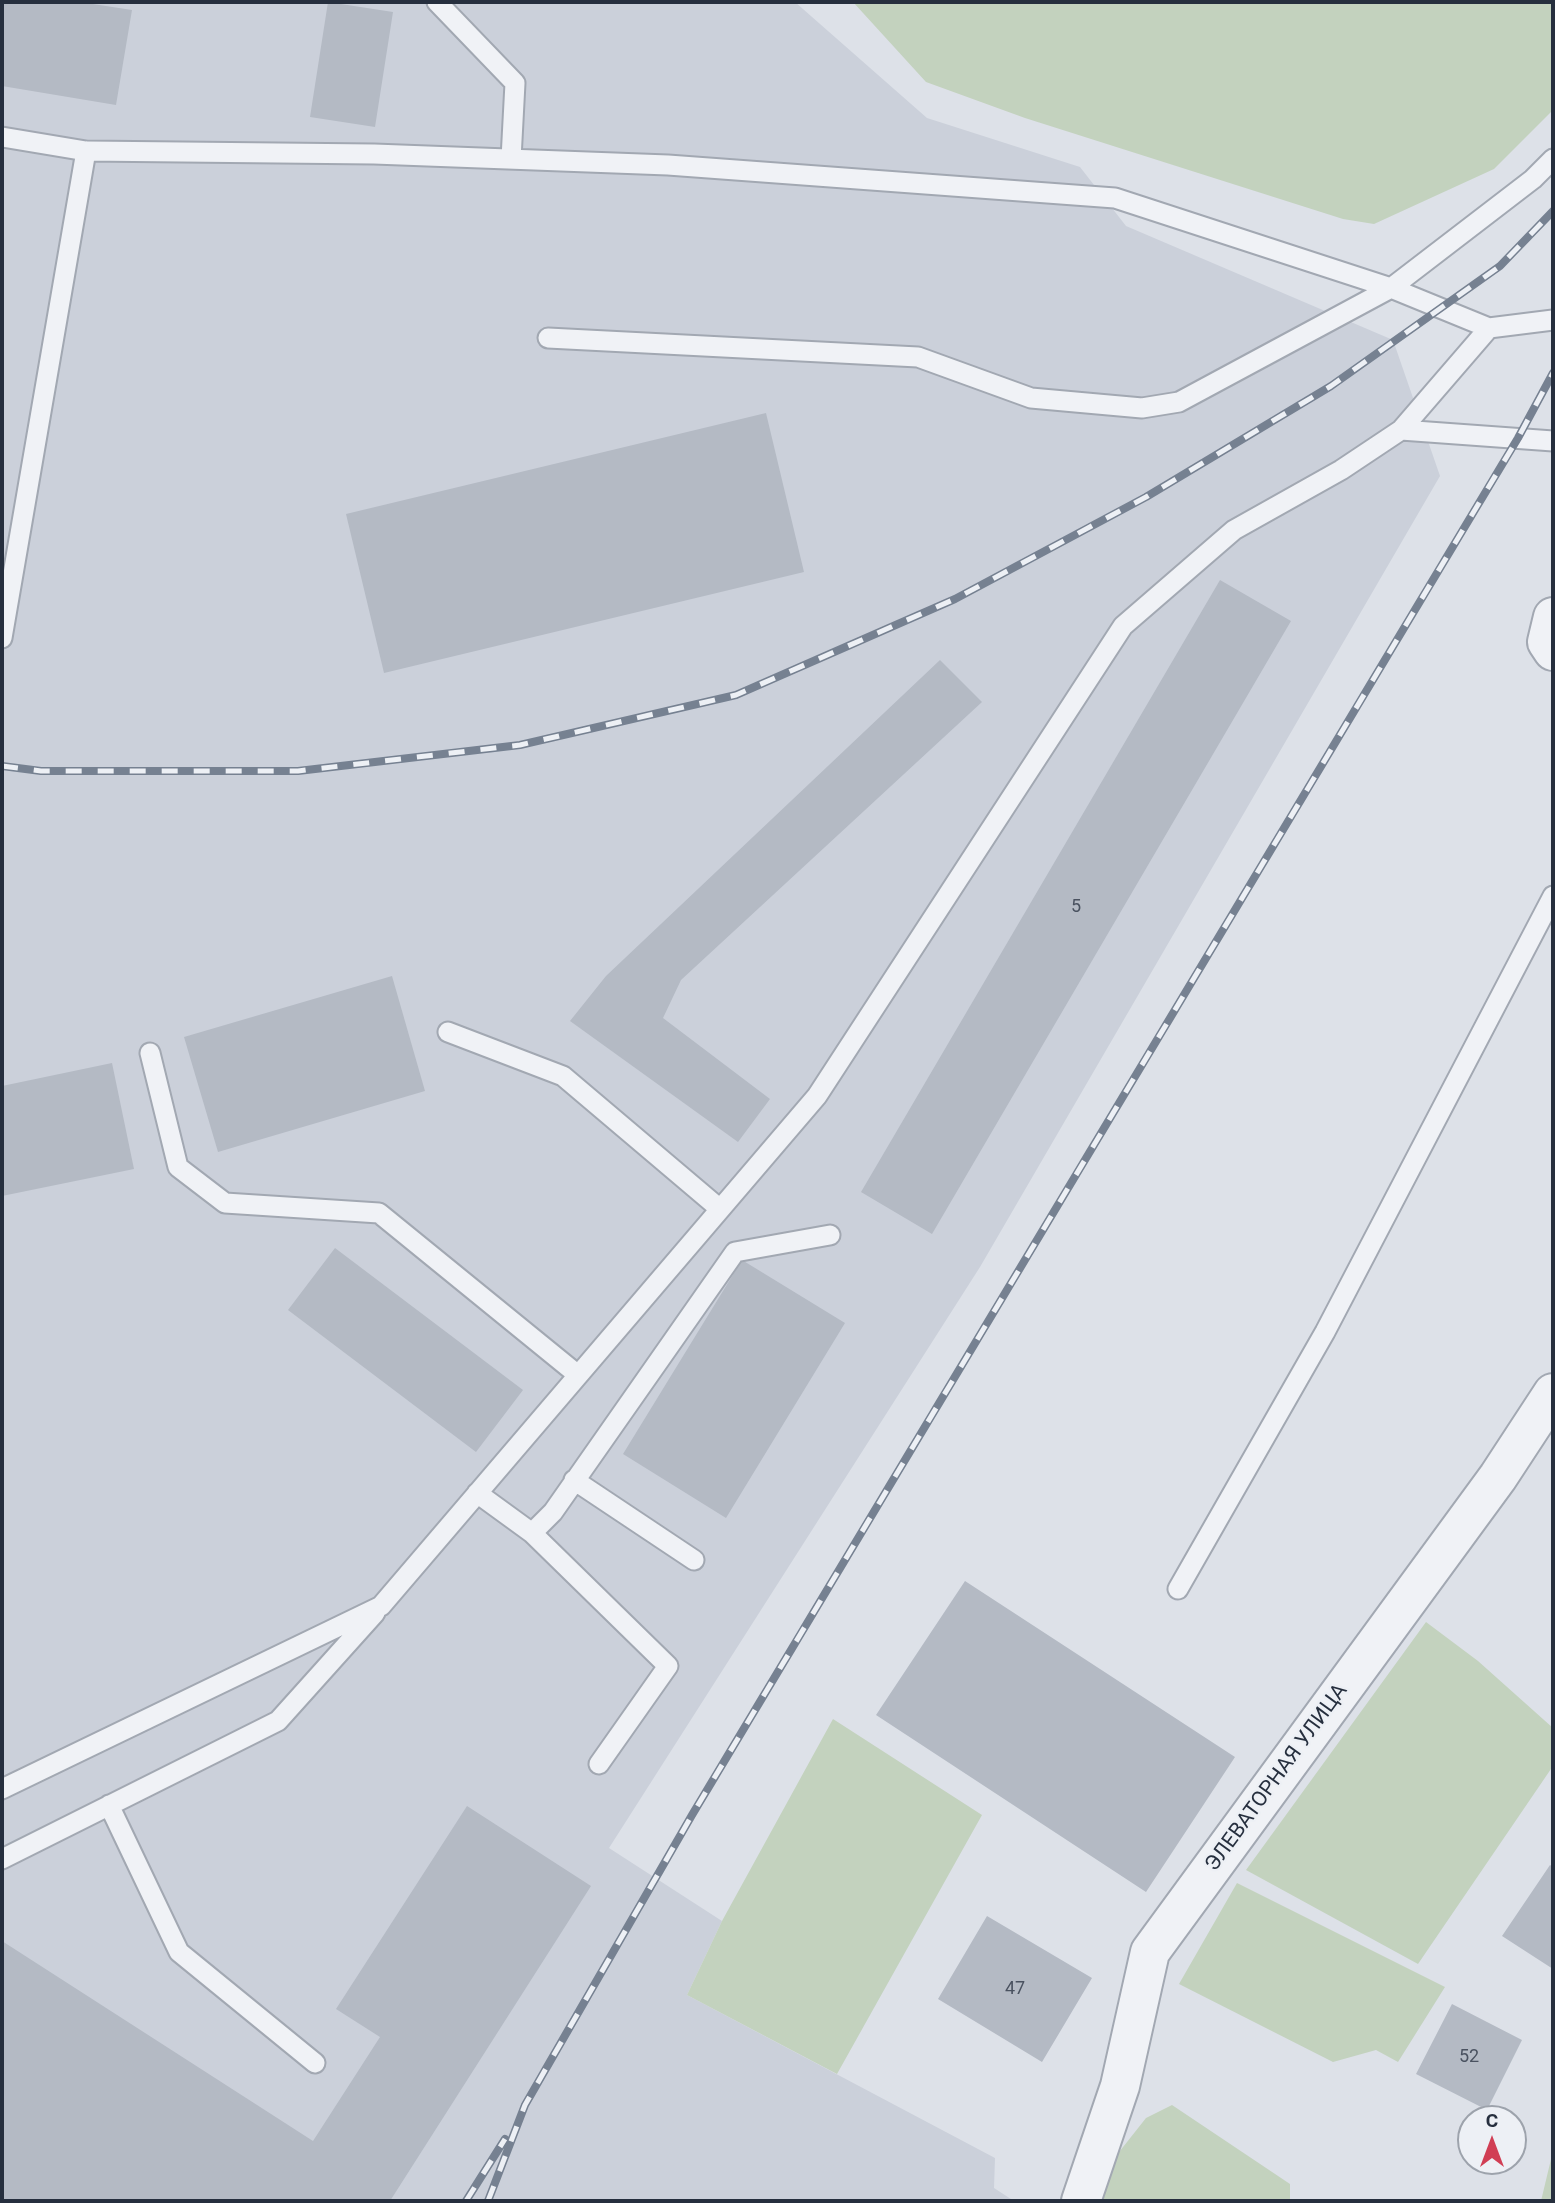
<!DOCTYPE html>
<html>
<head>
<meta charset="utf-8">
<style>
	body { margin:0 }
	#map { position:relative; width:1555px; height:2203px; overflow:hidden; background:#dde1e8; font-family:Roboto,sans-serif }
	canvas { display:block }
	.frame { position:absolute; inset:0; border:4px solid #262f3e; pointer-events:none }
	.north { position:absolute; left:1457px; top:2105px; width:70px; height:70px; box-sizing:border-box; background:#edf0f5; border:2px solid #9da3ac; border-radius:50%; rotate:0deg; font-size:19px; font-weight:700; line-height:28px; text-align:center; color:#262f3e }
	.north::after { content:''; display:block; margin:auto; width:24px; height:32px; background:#d13e54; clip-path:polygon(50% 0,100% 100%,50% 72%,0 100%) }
</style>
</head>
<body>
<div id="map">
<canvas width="1555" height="2203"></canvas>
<div class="frame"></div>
<div class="north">С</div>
</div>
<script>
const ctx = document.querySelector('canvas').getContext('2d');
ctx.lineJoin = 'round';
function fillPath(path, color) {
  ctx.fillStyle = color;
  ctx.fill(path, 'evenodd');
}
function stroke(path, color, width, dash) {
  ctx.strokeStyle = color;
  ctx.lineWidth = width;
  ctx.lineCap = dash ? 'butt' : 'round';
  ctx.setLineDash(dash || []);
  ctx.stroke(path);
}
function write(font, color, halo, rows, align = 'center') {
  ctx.font = font + ' Roboto,sans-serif';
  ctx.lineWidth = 5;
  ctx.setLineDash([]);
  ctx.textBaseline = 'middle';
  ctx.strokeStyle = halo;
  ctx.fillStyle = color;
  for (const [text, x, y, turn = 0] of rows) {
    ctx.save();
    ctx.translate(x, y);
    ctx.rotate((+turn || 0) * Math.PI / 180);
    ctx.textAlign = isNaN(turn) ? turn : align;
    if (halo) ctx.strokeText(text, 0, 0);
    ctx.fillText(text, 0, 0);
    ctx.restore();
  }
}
fillPath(new Path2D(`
	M2 2H795L927 118 1080 167 1126 226 1393 340 1440 476 980 1267 609 1848 722 1921 687 1995 995 2158 994 2188 1014 2201H2Z`), '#cbd0da');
fillPath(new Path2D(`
	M853 2H1553V110L1494 169 1374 224 1343 219 1025 118 926 82Z
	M1426 1622 1478 1661 1553 1728V1766L1418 1964 1246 1870Z
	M833 1719 982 1815 837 2074 687 1995 722 1921Z
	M1237 1883 1445 1987 1398 2062 1376 2050 1333 2062 1179 1984Z
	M1172 2105 1290 2184V2201H1100L1112 2161 1146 2118Z
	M1553 2152V2201H1541L1552 2155Z`), '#c3d2be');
fillPath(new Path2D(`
	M2 2H80L132 10 116 105 2 86Z
	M328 2 393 12 375 127 310 117Z
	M766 413 804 572 384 673 346 514Z
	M1220 580 1291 621 932 1234 861 1192Z
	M940 660 982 702 681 980 663 1018 770 1099 738 1142 570 1021 606 976Z
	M392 976 425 1091 218 1152 184 1037Z
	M112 1063 134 1169 2 1196V1086Z
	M335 1248 523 1390 476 1452 288 1310Z
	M742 1260 845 1323 726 1518 623 1454Z
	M965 1581 1235 1757 1146 1892 876 1715Z
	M467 1806 591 1886 390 2201H2V1941L313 2141 380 2037 336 2009Z
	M1550 1865 1553 1867V1969L1502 1936Z
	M987 1916 1092 1978 1042 2062 938 1999Z
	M1452 2004 1522 2040 1487 2110 1416 2074Z`), '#b4bac4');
const lane = new Path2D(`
	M437 2 515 83 511 159
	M2 137 86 151 374 154 668 165 1115 198 1391 288 1533 179 1553 159
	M548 338 918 357 1031 398 1142 408 1179 402 1391 288 1489 328 1553 320
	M1401 430 1489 328
	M2 638 86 151
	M448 1032 563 1076 720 1209
	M150 1053 178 1167 225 1203 379 1213 578 1375
	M574 1480 694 1560
	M477 1493 532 1533 553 1512 735 1252 830 1235
	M532 1533 668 1666 599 1764
	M1178 1589 1325 1332 1553 896
	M2 1789 381 1606 817 1096 1123 626 1234 530 1341 470 1401 430 1553 441
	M109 1805 179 1952 315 2063
	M2 1859 278 1721 375 1613`);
const street = new Path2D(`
	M1553 617 1547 642 1553 651
	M1081 2201 1120 2086 1150 1952 1498 1477 1553 1393`);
stroke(lane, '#a2a8b2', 23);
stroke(street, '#a2a8b2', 42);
stroke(lane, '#f0f2f6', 19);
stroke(street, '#f0f2f6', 38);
const rail = new Path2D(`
	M2 766 41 771H298L520 745 736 695 955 599 1146 497 1331 386 1500 266 1553 211
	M466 2201 505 2139
	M488 2201 525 2105 692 1815 1518 438 1553 373`);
stroke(rail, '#768191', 8);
stroke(rail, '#edf0f5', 5, [16]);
write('18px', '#4a5260', null, [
	["5",1076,907],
	["47",1015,1989],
	["52",1469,2057]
]);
write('21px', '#262f3e', '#edf0f5', [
	["ЭЛЕВАТОРНАЯ УЛИЦА",1277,1778,-54]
]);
</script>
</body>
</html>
